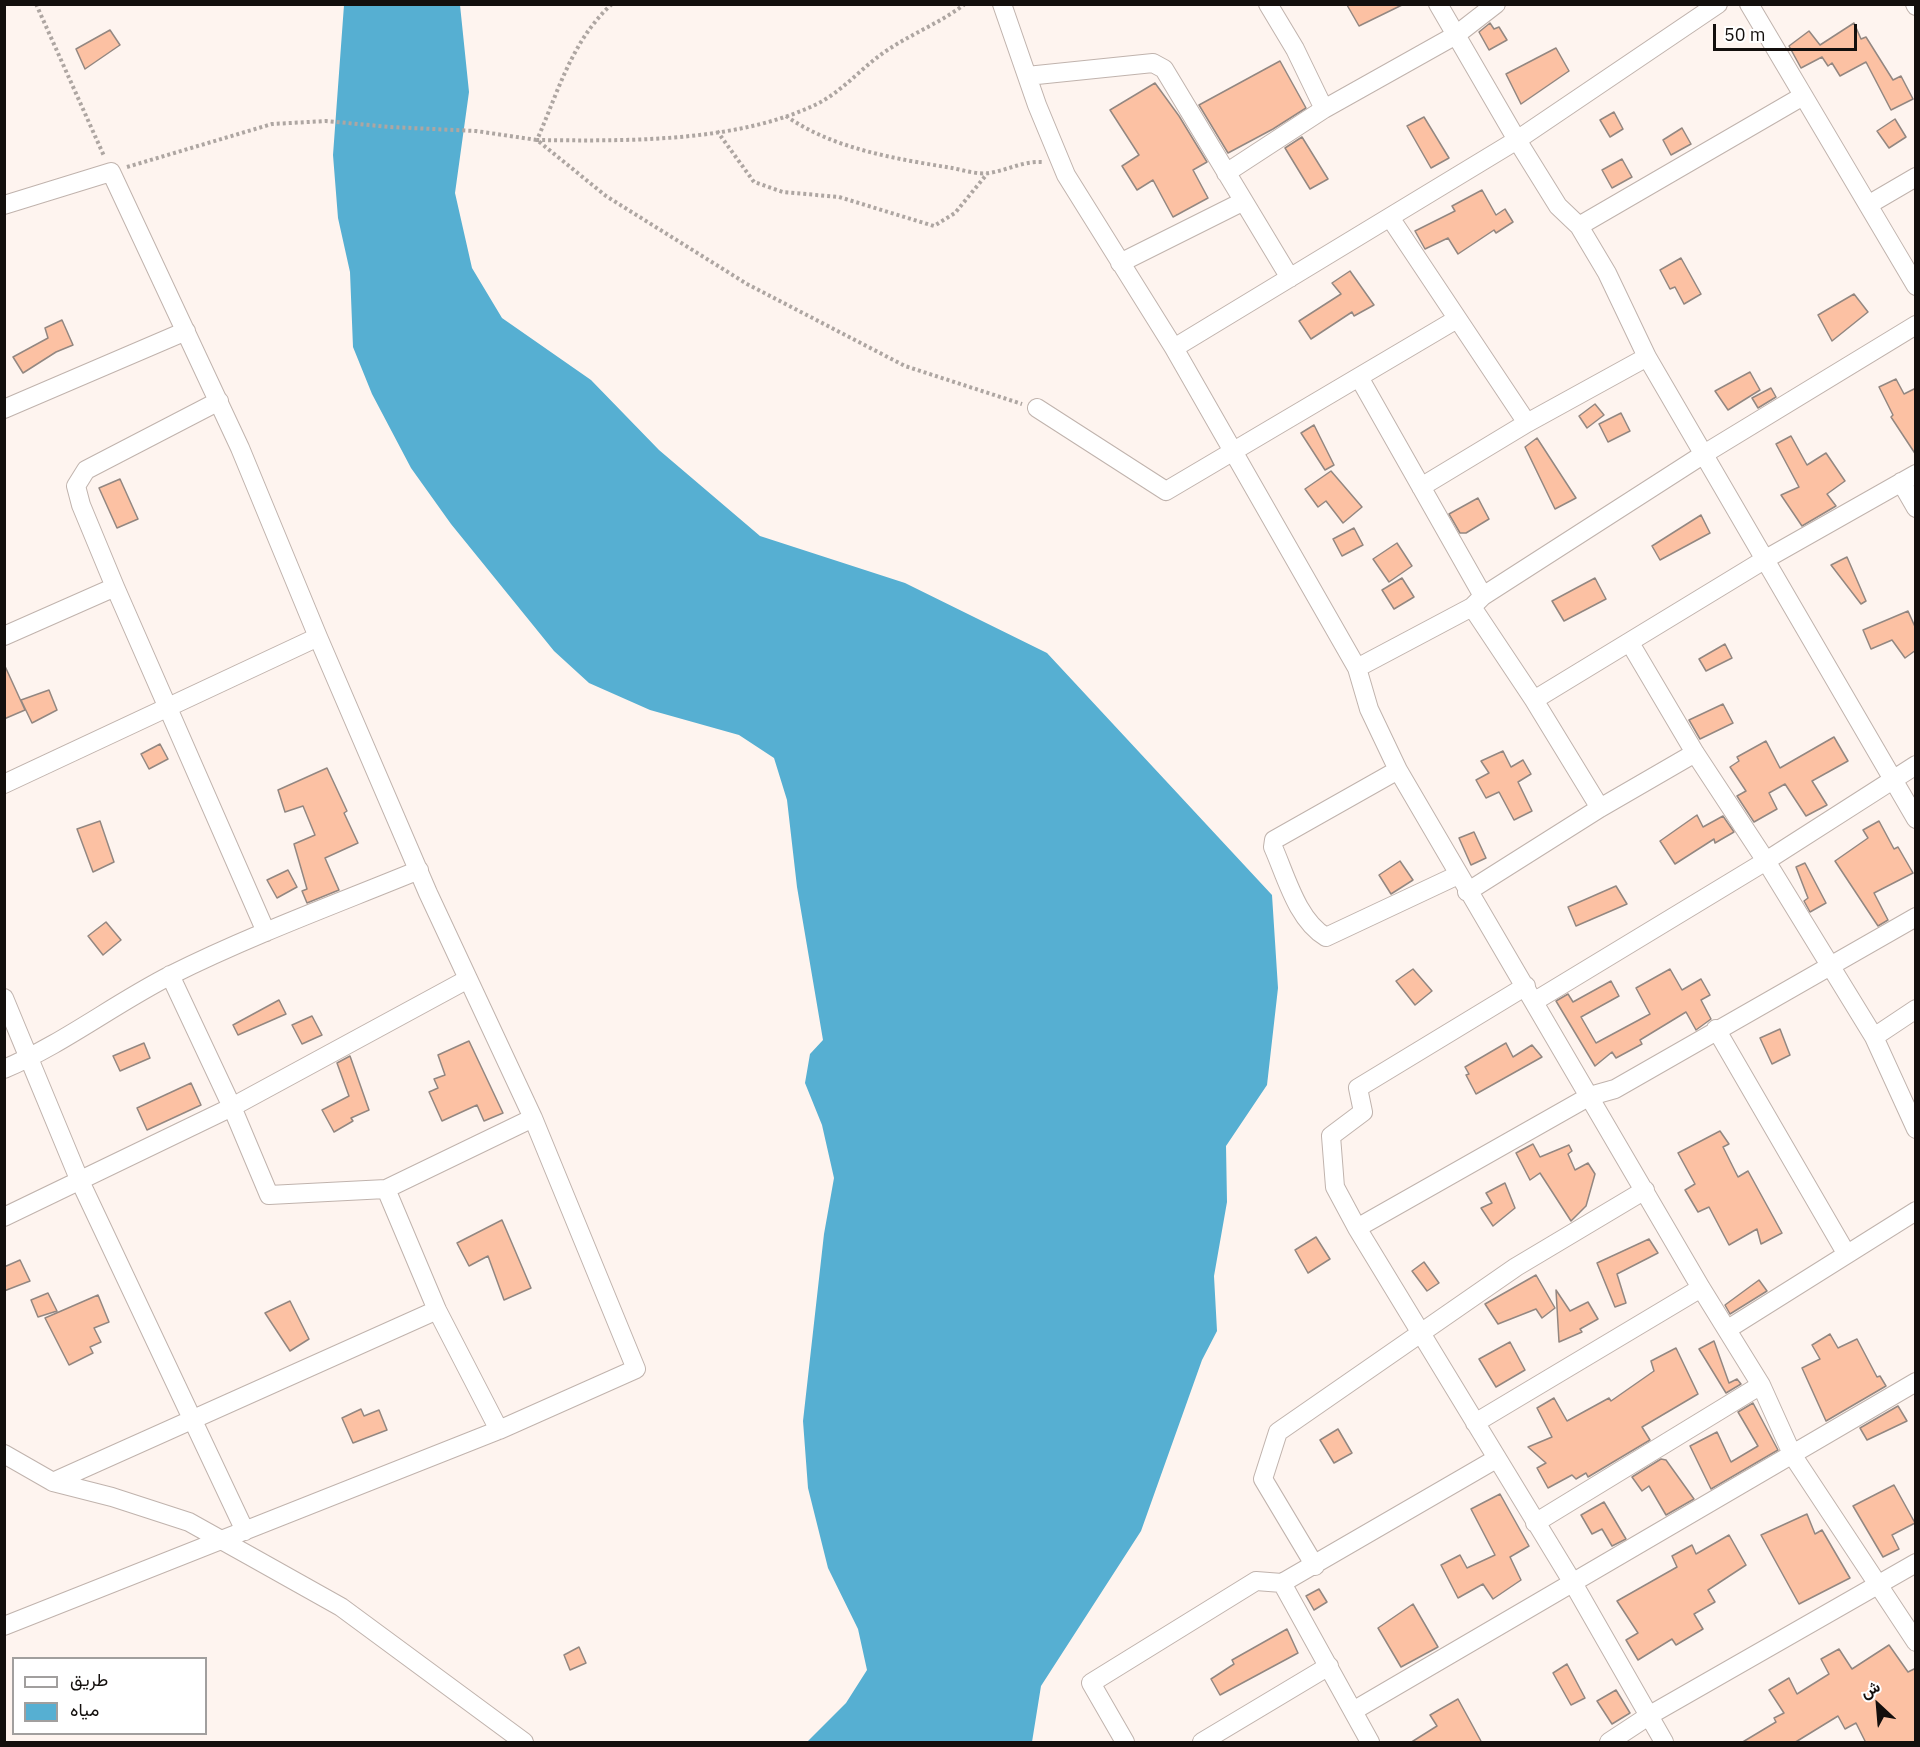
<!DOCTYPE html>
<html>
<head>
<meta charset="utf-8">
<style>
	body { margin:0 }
	#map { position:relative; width:1920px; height:1747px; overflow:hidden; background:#fef4ef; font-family:"IBM Plex Sans",Vazirmatn,sans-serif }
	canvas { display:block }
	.frame { position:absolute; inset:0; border:6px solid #130f0d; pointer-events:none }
	.legend { position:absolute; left:12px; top:1657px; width:195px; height:78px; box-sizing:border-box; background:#fff; border:2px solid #a19f9e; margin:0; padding:8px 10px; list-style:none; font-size:18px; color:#130f0d }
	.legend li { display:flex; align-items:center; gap:12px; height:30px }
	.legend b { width:30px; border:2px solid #a19f9e }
	.north { position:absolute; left:1848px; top:1675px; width:60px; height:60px; -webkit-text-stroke:4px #fff; paint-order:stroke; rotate:334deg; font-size:16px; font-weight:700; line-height:24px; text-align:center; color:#130f0d }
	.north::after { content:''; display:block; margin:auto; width:21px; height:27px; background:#130f0d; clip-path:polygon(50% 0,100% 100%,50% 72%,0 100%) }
	.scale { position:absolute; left:1713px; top:24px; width:144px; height:27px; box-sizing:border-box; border:3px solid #130f0d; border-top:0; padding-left:8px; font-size:18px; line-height:21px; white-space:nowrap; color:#130f0d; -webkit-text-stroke:4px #fff; paint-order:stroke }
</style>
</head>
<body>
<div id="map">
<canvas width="1920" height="1747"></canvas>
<div class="frame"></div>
<ul class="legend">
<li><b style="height:8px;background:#fff"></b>طريق</li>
<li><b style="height:16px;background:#56afd2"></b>مياه</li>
</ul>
<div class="north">ش</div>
<div class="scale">50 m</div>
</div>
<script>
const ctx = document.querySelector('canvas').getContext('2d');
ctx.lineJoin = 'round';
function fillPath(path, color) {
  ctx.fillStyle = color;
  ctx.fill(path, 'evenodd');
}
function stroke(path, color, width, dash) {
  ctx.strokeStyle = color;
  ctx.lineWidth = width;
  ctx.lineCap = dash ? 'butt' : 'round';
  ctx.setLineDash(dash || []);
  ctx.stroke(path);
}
fillPath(new Path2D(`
	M344 5H460L469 92 455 193 472 268 502 318 591 380 659 450 760 536 905 583 1047 653 1272 895 1278 988 1267 1085 1226 1146 1227 1202 1214 1276 1217 1331 1202 1360 1141 1531 1041 1686 1032 1742H807L846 1703 867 1670 858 1629 828 1568 808 1488 803 1421 824 1234 834 1178 822 1125 805 1083 810 1054 823 1040 797 887 787 800 774 758 739 735 650 710 589 683 554 651 451 524 411 468 372 394 353 347 350 272 338 218 333 155Z`), '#56afd2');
const building = new Path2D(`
	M1347 5H1402L1359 26Z
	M1490 23 1494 29 1499 27 1507 40 1489 50 1479 32Z
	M1854 23 1861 39 1866 37 1893 80 1901 76 1913 99 1891 110 1866 62 1840 76 1832 63 1828 66 1822 57 1801 68 1789 46 1809 31 1820 45Z
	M110 30 120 45 85 69 76 49Z
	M1556 48 1569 71 1521 104 1506 74Z
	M1280 61 1306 108 1273 129 1228 153 1199 105Z
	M1155 83 1179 116 1207 162 1193 170 1208 198 1173 217 1153 180 1137 190 1122 166 1139 155 1110 110Z
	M1614 112 1623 129 1610 137 1600 120Z
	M1424 117 1449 158 1431 168 1407 126Z
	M1895 119 1906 137 1889 148 1877 131Z
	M1682 128 1691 144 1671 155 1663 140Z
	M1302 137 1328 179 1310 189 1285 148Z
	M1622 159 1632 177 1612 188 1602 170Z
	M1482 190 1496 215 1505 209 1513 222 1496 233 1494 230 1458 254 1448 238 1425 249 1415 231 1455 211 1452 206Z
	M1681 258 1701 294 1684 304 1675 287 1670 289 1660 270Z
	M1350 271 1374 305 1354 316 1352 312 1311 339 1299 321 1341 294 1332 283Z
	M1854 294 1868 312 1832 341 1818 315Z
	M62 320 73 345 56 352 23 373 13 357 48 338 45 328Z
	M1750 372 1760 390 1728 410 1715 391Z
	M1896 379 1904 394 1916 388V455L1891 417 1893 415 1879 387Z
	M1771 388 1776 397 1758 408 1752 398Z
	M1595 404 1604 415 1587 428 1579 416Z
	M1621 413 1630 431 1608 442 1599 424Z
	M1314 425 1334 465 1325 470 1301 433Z
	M1791 436 1807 465 1826 453 1845 481 1827 494 1836 506 1802 526 1781 495 1799 487 1776 444Z
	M1537 438 1576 498 1555 509 1525 447Z
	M1331 471 1362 507 1343 523 1326 501 1318 507 1305 489Z
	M120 479 138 519 117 528 99 488Z
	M1478 498 1489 519 1466 533H1460L1449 514Z
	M1701 515 1710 533 1660 560 1652 546Z
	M1354 528 1363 545 1342 556 1333 539Z
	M1397 543 1412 566 1389 582 1373 559Z
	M1847 557 1866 601 1861 604 1831 565Z
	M1402 578 1414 597 1394 609 1382 590Z
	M1595 578 1606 599 1564 621 1552 601Z
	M1908 611 1916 629V650L1905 658 1892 640 1871 649 1863 630Z
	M1725 644 1732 658 1706 671 1699 659Z
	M4 664 25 710 4 719Z
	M49 690 57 710 32 723 21 700Z
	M1723 704 1733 723 1700 739 1689 720Z
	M1834 737 1848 761 1812 781 1827 805 1806 816 1785 784 1769 793 1777 809 1754 822 1737 796 1746 791 1730 767 1739 761 1737 757 1766 741 1780 768Z
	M160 744 168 759 149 769 141 754Z
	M1503 751 1511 767 1523 760 1531 774 1518 782 1532 811 1514 820 1499 792 1486 798 1476 780 1489 773 1481 761Z
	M327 768 347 811 344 813 358 843 325 858 339 890 307 903 302 891 307 889 294 844 315 835 303 806 285 812 278 790Z
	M1697 815 1703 827 1723 816 1734 832 1715 843 1714 839 1675 864 1660 841Z
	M100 821 114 862 93 872 77 829Z
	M1879 821 1894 849 1898 847 1913 873 1874 893 1888 920 1878 926 1835 861 1868 838 1863 830Z
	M1474 832 1486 858 1471 865 1459 838Z
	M1400 861 1413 880 1391 894 1379 875Z
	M1805 863 1826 903 1810 912 1804 901 1808 898 1796 867Z
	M288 870 297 887 277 898 267 880Z
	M1616 886 1627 904 1576 926 1568 907Z
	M106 922 121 940 103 955 88 936Z
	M1413 969 1432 991 1415 1005 1396 981Z
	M1670 969 1682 990 1701 979 1710 995 1701 1000 1711 1019 1696 1030 1686 1012 1640 1040 1642 1044 1616 1058 1612 1052 1595 1066 1556 1001 1568 994 1573 1002 1611 981 1619 996 1581 1017 1596 1043 1650 1014 1636 988Z
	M279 1000 286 1014 238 1035 233 1025Z
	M312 1016 322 1035 302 1044 292 1025Z
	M1780 1029 1790 1055 1772 1064 1760 1038Z
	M469 1041 503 1113 484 1121 477 1105 442 1121 429 1092 438 1088 434 1079 445 1075 438 1055Z
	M144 1043 150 1058 120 1071 113 1056Z
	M1506 1043 1513 1057 1532 1045 1542 1057 1476 1094 1466 1075 1469 1074 1465 1067Z
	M350 1056 369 1110 351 1118 353 1121 334 1132 322 1110 349 1096 337 1063Z
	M191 1083 201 1105 147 1130 137 1108Z
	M1720 1131 1729 1144 1723 1147 1738 1177 1748 1171 1782 1233 1761 1244 1757 1229 1729 1245 1709 1207 1698 1212 1685 1190 1695 1184 1678 1153Z
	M1533 1144 1540 1157 1569 1145 1572 1151 1568 1154 1575 1170 1588 1163 1595 1174 1586 1206 1571 1221 1540 1173 1530 1180 1516 1153Z
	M1505 1183 1515 1208 1493 1226 1481 1208 1492 1203 1486 1193Z
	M502 1220 531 1288 504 1300 488 1256 469 1266 457 1243Z
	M1316 1237 1330 1259 1308 1273 1295 1250Z
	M1649 1239 1658 1253 1617 1274 1626 1303 1615 1307 1597 1263Z
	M20 1260 30 1281 4 1291V1267Z
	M1424 1262 1439 1283 1427 1291 1412 1271Z
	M1536 1275 1555 1308 1542 1318 1536 1309 1498 1324 1485 1304Z
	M1759 1280 1767 1291 1730 1314 1725 1305Z
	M1556 1290 1570 1311 1588 1302 1598 1319 1580 1329 1582 1332 1559 1342Z
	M48 1293 57 1311 38 1317 31 1300Z
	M98 1295 109 1322 94 1328 101 1342 90 1347 93 1353 69 1365 45 1318Z
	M290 1301 309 1339 290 1351 265 1313Z
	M1830 1334 1838 1348 1857 1339 1877 1377 1880 1376 1886 1386 1826 1421 1802 1368 1820 1359 1812 1345Z
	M1714 1341 1729 1383 1737 1379 1741 1384 1726 1393 1699 1349Z
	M1510 1342 1525 1370 1496 1387 1479 1359Z
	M1676 1348 1698 1394 1642 1427 1650 1440 1588 1477 1586 1473 1576 1479 1572 1475 1548 1488 1537 1468 1546 1463 1528 1447 1552 1437 1537 1408 1554 1398 1567 1421 1609 1398 1611 1401 1654 1371 1651 1361Z
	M1753 1403 1778 1450 1711 1489 1690 1446 1717 1432 1731 1462 1758 1446 1738 1412Z
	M1898 1406 1907 1421 1867 1440 1860 1428Z
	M361 1409 364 1416 379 1410 387 1430 353 1443 342 1418Z
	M1338 1429 1352 1453 1334 1463 1320 1440Z
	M1661 1459 1666 1460 1694 1499 1666 1515 1649 1486 1642 1491 1632 1477Z
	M1894 1485 1915 1523 1892 1535 1899 1549 1883 1557 1853 1506Z
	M1500 1494 1529 1546 1510 1557 1521 1580 1493 1599 1483 1584 1458 1598 1441 1565 1460 1555 1467 1568 1495 1555 1471 1509Z
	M1604 1502 1626 1539 1612 1546 1602 1529 1592 1534 1581 1515Z
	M1807 1514 1815 1534 1822 1530 1850 1578 1799 1604 1761 1535Z
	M1729 1535 1746 1565 1708 1590 1715 1602 1694 1614 1703 1629 1676 1645 1672 1639 1638 1660 1626 1640 1638 1633 1617 1601 1677 1567 1672 1556 1692 1545 1696 1554Z
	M1319 1589 1327 1602 1314 1610 1306 1596Z
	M1413 1604 1438 1647 1401 1667 1378 1628Z
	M1287 1629 1298 1653 1220 1695 1211 1679 1234 1664 1232 1660Z
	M1889 1645 1908 1672 1916 1668V1743H1866L1856 1723 1845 1729 1838 1716 1794 1743H1741L1776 1722 1774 1718 1784 1713 1769 1690 1789 1678 1797 1694 1829 1674 1821 1659 1839 1649 1852 1669Z
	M579 1647 586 1663 570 1670 564 1655Z
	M1567 1664 1585 1698 1571 1705 1553 1673Z
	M1616 1690 1630 1713 1612 1724 1597 1701Z
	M1458 1699 1482 1743H1410L1437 1726 1430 1715Z`);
fillPath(building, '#fcc1a3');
stroke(building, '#938781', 1.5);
const street = new Path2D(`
	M1002 4 1037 105 1066 175 1174 348 1357 668 1369 709 1398 770 1701 1288 1761 1385 1793 1456 1916 1642
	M1268 4 1295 49 1324 109
	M1438 4 1517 140 1558 206 1579 226 1607 273 1647 357 1916 819
	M1749 4 1916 286
	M1915 4 1916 6
	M1027 76 1153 63 1164 69 1290 278
	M1226 173 1324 109 1456 35 1496 4
	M4 205 111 172 240 448 318 637 428 893 533 1118 636 1369 499 1430 4 1626
	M1868 205 1916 177
	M1391 219 1527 423 1647 357
	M1579 226 1803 96
	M1120 263 1242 202
	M1174 348 1517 140 1718 4
	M1360 379 1483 596
	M219 401 86 470 76 486 81 505 115 587 266 932
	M1037 408 1166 491 1457 319
	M4 409 186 331
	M1901 482 1916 508
	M1421 487 1527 423
	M1472 607 1534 700 1600 808
	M4 636 115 587
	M1630 643 1695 753 1766 861 1874 1037 1916 1129
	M1357 668 1472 607 1483 596 1704 454 1916 325
	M1534 700 1764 560 1916 474
	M1398 770 1274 840 1273 847C1286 876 1297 920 1326 937L1458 875
	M4 784 318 637
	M1467 892 1600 808 1695 753
	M170 975 232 1107 269 1195 386 1189 437 1310 499 1430
	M1526 986 1358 1088 1363 1112 1331 1136 1335 1187 1357 1228 1573 1583 1664 1742
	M4 998 79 1179 245 1531
	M1535 1001 1766 861 1916 765
	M1716 1029 1846 1253
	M1874 1037 1916 1009
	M4 1069C63 1044 114 1004 171 975 251 935 336 904 419 870
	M386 1189 533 1118
	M4 1217 232 1107 468 979
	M1357 1228 1590 1096 1615 1089 1916 917
	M1728 1329 1916 1211
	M1475 1423 1701 1288
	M4 1454 53 1482 112 1497 189 1522 250 1556 341 1607 524 1742
	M53 1482 437 1310
	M1535 1523 1761 1385
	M1315 1566 1263 1479 1278 1432 1516 1267 1645 1190
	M1282 1583 1370 1742
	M1353 1711 1916 1382
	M1125 1742 1091 1683 1256 1581 1282 1583 1496 1459
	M1202 1742 1329 1666
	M1609 1742 1650 1715 1916 1563`);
stroke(street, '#c0b3ad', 20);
stroke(new Path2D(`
	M36 4 104 156
	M612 4C572 40 558 92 537 140 625 141 736 143 817 104 843 91 862 67 886 51 911 34 940 23 965 4
	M786 116C833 149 897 159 952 168 963 170 978 175 989 173 1008 170 1023 161 1043 162
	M717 131 754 182 783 192 839 197 934 226 955 213 987 174
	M127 167 272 124 326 121 390 127 476 131 537 140 606 196 747 284 905 366 1022 404`), '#aea6a2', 4, [3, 3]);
stroke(street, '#fff', 18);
</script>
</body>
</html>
